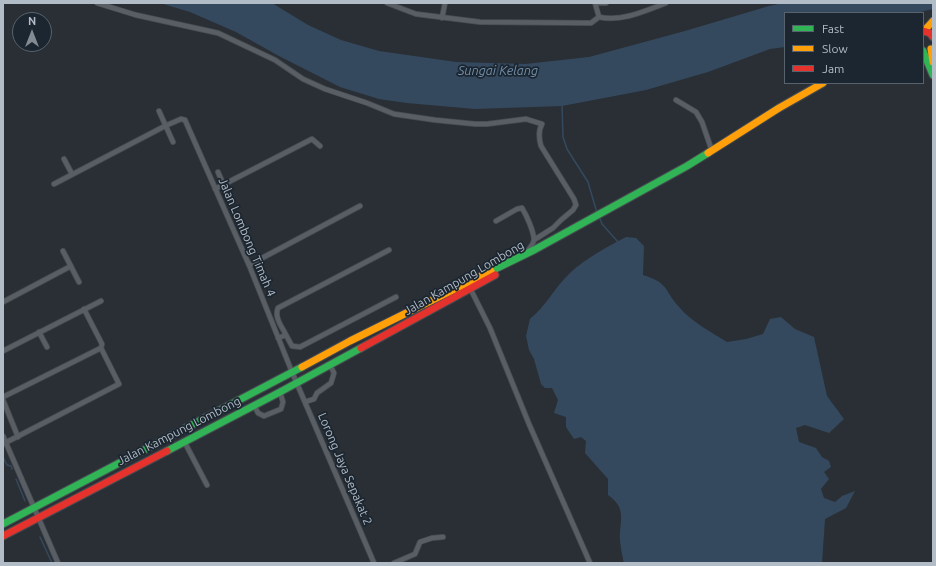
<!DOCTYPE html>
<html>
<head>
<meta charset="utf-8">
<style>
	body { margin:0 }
	#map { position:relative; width:936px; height:566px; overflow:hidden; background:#292f35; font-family:Ubuntu,sans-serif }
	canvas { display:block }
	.frame { position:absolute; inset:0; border:4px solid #b2bcc7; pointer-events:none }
	.legend { position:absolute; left:784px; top:12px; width:140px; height:72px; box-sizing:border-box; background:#1c2630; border:1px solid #58626c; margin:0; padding:5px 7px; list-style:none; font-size:12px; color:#b2bcc7 }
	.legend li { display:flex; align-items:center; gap:8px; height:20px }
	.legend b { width:20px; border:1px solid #58626c }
	.north { position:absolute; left:12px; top:12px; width:40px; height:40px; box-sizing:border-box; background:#1c2630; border:1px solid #58626c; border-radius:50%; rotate:0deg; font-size:11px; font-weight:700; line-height:16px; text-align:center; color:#b2bcc7 }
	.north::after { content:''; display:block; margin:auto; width:14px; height:18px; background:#828b94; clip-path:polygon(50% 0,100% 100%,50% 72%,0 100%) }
</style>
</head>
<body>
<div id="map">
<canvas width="936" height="566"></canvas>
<div class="frame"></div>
<ul class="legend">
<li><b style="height:5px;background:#30b455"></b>Fast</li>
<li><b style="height:5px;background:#ff9f0a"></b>Slow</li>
<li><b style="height:5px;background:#e5322d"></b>Jam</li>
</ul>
<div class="north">N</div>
</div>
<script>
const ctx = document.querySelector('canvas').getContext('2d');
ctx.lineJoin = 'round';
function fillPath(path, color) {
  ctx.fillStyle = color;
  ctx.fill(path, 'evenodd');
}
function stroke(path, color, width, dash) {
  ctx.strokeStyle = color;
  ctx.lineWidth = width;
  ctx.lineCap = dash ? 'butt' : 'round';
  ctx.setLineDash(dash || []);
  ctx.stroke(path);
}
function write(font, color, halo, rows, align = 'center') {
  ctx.font = font + ' Ubuntu,sans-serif';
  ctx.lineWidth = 3.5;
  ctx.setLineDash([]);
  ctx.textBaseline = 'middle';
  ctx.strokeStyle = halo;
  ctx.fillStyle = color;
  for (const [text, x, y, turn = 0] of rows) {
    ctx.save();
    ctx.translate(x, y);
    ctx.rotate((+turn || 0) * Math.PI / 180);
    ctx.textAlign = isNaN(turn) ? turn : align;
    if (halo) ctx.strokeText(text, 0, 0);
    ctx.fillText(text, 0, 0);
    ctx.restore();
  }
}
fillPath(new Path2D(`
	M160 3H272L308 25 341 40 379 51 456 62 525 64 589 57 685 31 769 6 783 3H933V9L916 13H785V47L770 49 708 72 646 90 562 106 475 109 407 103 379 99 340 87 279 56 236 32 190 12Z
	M626 237 636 238 644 246 643 275C669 283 663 289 679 307 692 322 711 332 727 342L746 339 763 334 770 319 781 317 795 329 814 337 827 396 844 419 829 433 805 425 796 428 799 442 816 448 822 457 829 461 831 467 824 472 829 479 821 489 824 498 835 502 842 496 855 491 846 508 825 519 822 563H624C622 556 621 548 620 541 619 521 628 509 608 495V479L585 453 586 441 581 437 574 439 566 427V417L554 413 558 400 552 388H545L541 384 534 359 529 350 526 336 530 319C546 306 555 287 570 273 586 258 607 247 626 237Z`), '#35495e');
stroke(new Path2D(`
	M562 105 563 137 567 149 588 182 597 213
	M599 216 602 224 618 242
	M3 457 7 465 11 466 12 469
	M16 479 25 501
	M40 537 52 563`), '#35495e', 1.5);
const street = new Path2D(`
	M97 3 136 15 218 33 275 60 303 79 325 89 367 103 394 114 435 120 475 124H487L526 119 542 124C538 131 539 139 541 146L574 199 576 205 573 210 561 220 553 228 534 240
	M387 3 416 14 480 22 591 23 599 17
	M595 3 599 17
	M599 3H606
	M599 17C622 22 645 11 666 3
	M442 18 445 3
	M676 100 696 112 702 122 712 151
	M159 111 173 142
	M64 159 72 174
	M218 172 230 200
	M54 184 165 126 181 119 185 120 249 265 292 372 374 563
	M215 189 312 139 320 146
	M496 221 517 209 522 208C527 216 533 230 534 239 534 244 529 249 526 253
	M63 251 79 282
	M249 265 360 206
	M469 286 490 328 529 424 590 563
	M3 302 71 266
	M84 309 102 344 101 348
	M39 332 47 347
	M286 335C282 327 274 317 278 308L389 250
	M278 338 286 335 292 346 300 347 396 297
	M3 351 101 301
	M3 397 101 348
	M3 400 18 437
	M305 402 314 399 317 393 331 383 334 373 330 365
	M254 405 258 413 264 416 281 409 283 402 280 392
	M3 436 58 563
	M184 441 207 485
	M3 444 119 384 101 348
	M394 563 415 554 420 542 432 538 443 537`);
const fast = new Path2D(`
	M923 51 933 75
	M491 271 534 250 687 166 708 153
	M167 451 280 392 361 348
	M3 524 302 367`);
const slow = new Path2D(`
	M924 31 933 21
	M931 49 933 62
	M708 153 779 108 823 83
	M302 367 350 341 491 271`);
const jam = new Path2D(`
	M923 31 930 33 933 37
	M361 348 495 275
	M3 536 167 451`);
stroke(street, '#464b50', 6);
stroke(fast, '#464b50', 9);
stroke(slow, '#464b50', 9);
stroke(jam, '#464b50', 9);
stroke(street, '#585e64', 4.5);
stroke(fast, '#30b455', 7);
stroke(slow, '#ff9f0a', 7);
stroke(jam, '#e5322d', 7);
write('12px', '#b2bcc7', '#1c2630', [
	["Jalan Lombong Timah 4",247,237,67],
	["Jalan Kampung Lombong",464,278,-30],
	["Jalan Kampung Lombong",179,431,-27],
	["Lorong Jaya Sepakat 2",345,469,67]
]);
write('italic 13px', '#718faa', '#1c2630', [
	["Sungai Kelang",498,71]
]);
</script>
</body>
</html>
